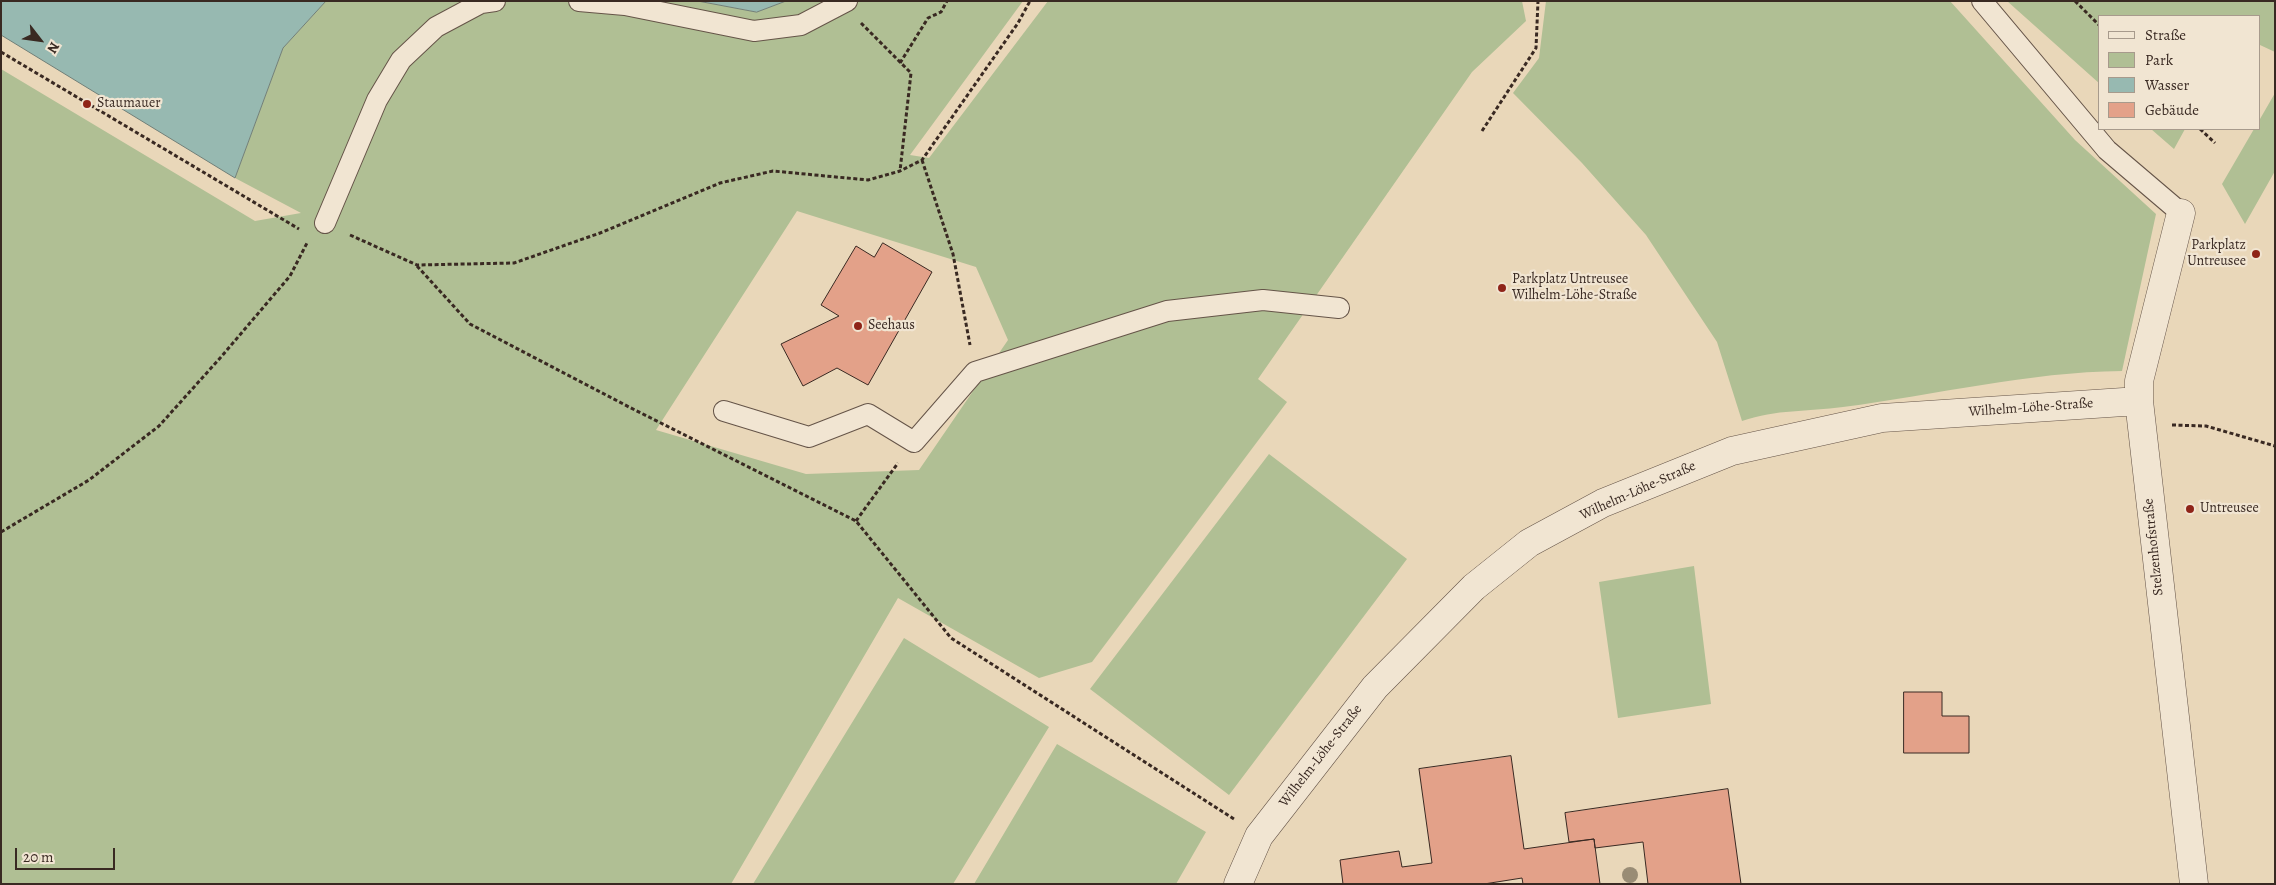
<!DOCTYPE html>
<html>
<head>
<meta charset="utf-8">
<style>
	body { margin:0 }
	#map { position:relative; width:2276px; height:885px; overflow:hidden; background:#e9d7b9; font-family:Alegreya,serif }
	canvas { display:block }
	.frame { position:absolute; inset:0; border:2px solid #392922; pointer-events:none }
	.legend { position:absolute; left:2098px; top:15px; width:162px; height:115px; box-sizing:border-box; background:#f1e5d2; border:1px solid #a79a8c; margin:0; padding:6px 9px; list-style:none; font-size:15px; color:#392922 }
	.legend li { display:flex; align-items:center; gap:10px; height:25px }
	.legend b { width:25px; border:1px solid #a79a8c }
	.north { position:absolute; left:15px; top:15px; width:50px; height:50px; -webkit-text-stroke:4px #f1e5d2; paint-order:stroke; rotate:120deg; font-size:14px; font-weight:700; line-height:20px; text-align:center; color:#392922 }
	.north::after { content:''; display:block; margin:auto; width:18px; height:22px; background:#392922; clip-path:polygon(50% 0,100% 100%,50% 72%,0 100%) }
	.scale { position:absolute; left:15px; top:848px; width:100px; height:22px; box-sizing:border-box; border:2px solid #392922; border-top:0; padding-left:6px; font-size:15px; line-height:18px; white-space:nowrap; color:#392922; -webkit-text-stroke:4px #f1e5d2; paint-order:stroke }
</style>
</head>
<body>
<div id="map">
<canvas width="2276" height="885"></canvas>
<div class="frame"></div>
<ul class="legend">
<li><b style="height:6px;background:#f1e5d2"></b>Straße</li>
<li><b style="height:14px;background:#b0bf94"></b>Park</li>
<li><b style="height:14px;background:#97b9b1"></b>Wasser</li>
<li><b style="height:14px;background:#e3a189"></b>Gebäude</li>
</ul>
<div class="north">N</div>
<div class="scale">20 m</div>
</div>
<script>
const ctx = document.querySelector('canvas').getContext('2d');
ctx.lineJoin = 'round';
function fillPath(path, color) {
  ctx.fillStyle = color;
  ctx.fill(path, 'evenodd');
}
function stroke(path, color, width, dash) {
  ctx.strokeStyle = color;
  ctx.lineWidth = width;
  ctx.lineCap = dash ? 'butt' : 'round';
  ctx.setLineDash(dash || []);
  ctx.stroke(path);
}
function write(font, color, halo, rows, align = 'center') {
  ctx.font = font + ' Alegreya,serif';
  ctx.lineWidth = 4.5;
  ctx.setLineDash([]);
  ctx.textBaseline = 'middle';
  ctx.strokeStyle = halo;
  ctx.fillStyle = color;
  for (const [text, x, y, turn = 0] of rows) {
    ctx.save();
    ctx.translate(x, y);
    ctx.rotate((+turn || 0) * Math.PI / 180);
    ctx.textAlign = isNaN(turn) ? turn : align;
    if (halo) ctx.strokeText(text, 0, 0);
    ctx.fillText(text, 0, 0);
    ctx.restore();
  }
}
fillPath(new Path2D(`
	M326 1H698L757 12 786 1H1023L910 155 929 158 1048 1H1522L1526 21 1472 72 1258 379 1287 402 1092 662 1039 678 898 598 731 884H1V69L255 221 301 213 235 178 283 48ZM797 211 976 267 1008 340 919 470 806 474 656 430Z
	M1546 1H1950L2075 140 2156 214 2122 371C2028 372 1936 395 1843 407 1807 412 1777 409 1742 421L1717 342 1646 235 1582 163 1513 93 1539 58Z
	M2007 1H2275V52L2260 45V16H2100V84Z
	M2275 93V171L2245 224 2222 184 2254 129H2260V119Z
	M2151 129H2185L2174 149Z
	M1269 454 1407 559 1229 795 1090 689Z
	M1694 566 1711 704 1618 718 1599 582Z
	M904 638 1049 727 953 884H753Z
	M1057 744 1206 832 1176 884H974Z`), '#b0bf94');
const water = new Path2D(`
	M1 1H326L283 48 235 178 1 35Z
	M698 1H786L757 12Z`);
fillPath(water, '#97b9b1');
stroke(water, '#717f78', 1);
const building = new Path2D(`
	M883 243 932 272 868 385 837 368 803 386 781 344 839 316 821 305 856 246 874 257Z
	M1904 692H1942V716H1969V753H1904Z
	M1511 756 1524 849 1594 839 1600 884H1523L1522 878 1484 884H1343L1340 860 1399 851 1402 867 1432 863 1419 769Z
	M1728 789 1741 884H1648L1643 842 1595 848 1594 839 1569 842 1565 813Z`);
fillPath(building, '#e3a189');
stroke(building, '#392922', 1);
const lane = new Path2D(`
	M579 1 625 5 754 31 801 25 847 1
	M1982 1 2107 150 2181 213
	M325 223 377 100 401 60 436 27 481 3 495 1
	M724 411 809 437 868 414 914 442 975 372 1167 311 1263 300 1339 308`);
const street = new Path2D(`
	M2181 213 2139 381V401L2194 884
	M1238 884 1259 836 1375 687 1474 587 1529 543 1603 503 1732 451 1882 418 2139 401`);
stroke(lane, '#655448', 22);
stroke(street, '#655448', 29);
stroke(new Path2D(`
	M2075 1 2100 26
	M861 23 911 73 900 171
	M1 52 299 229
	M900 63 928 18 941 12 947 1
	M2200 129 2215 143
	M1482 131 1536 48 1538 1
	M922 160 953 254 970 345
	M350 235 417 265 514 263 600 233 720 183 773 171 868 180 900 171 922 160 1018 23 1030 1
	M417 266 470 324 629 407 856 521 951 638 1234 819
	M2172 425 2206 426 2275 446
	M856 521 898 463
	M1 532 89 480 159 426 221 357 290 276 307 243`), '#392922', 3, [4, 2.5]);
stroke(lane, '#f1e5d2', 20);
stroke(street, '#f1e5d2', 28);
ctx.fillStyle = '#998c75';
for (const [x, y] of [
	[1630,875]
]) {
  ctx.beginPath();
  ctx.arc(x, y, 8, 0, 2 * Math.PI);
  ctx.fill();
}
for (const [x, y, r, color] of [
	[87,104,5,"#8f2418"],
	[2256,254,5,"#8f2418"],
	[1502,288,5,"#8f2418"],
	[858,326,5,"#8f2418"],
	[2190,509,5,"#8f2418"]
]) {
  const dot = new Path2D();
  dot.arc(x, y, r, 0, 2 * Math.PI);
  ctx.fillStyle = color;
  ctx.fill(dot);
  stroke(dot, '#f1e5d2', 2);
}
write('14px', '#392922', '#f1e5d2', [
	["Staumauer",97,104],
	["Parkplatz",2246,246,"right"],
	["Untreusee",2246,262,"right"],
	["Parkplatz Untreusee",1512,280],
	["Wilhelm-Löhe-Straße",1512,296],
	["Seehaus",868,326],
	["Untreusee",2200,509]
], 'left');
write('14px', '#392922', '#f1e5d2', [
	["Wilhelm-Löhe-Straße",2031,408,-4],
	["Wilhelm-Löhe-Straße",1638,491,-24],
	["Stelzenhofstraße",2154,547,-96],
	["Wilhelm-Löhe-Straße",1321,756,-52]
]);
</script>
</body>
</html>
